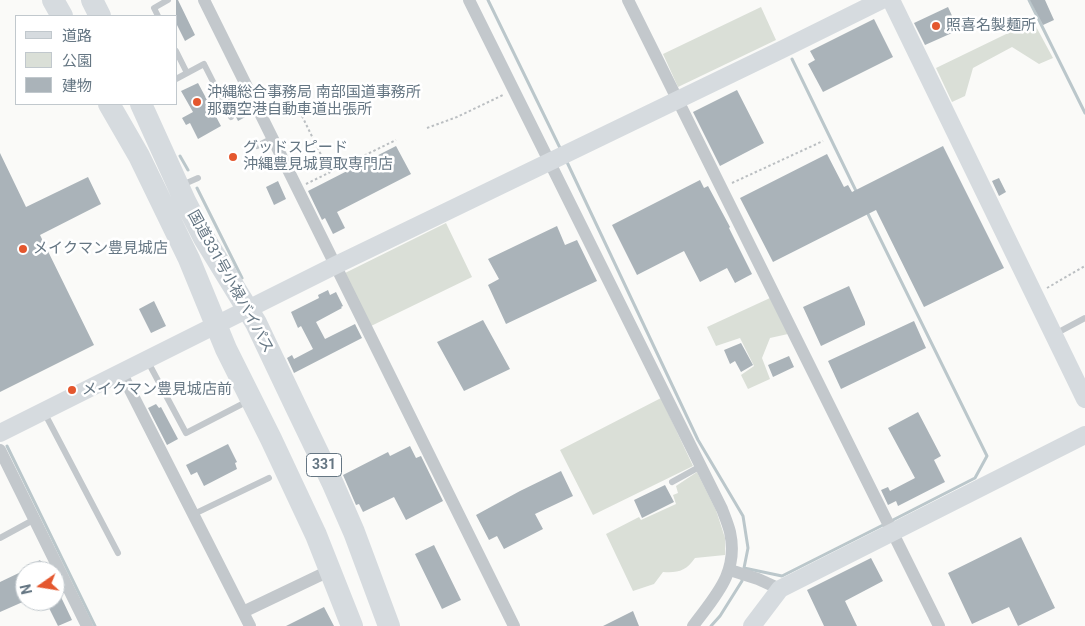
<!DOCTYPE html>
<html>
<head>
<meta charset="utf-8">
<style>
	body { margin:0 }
	#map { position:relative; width:1085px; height:626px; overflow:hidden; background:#fafaf8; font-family:Roboto,"Noto Sans JP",sans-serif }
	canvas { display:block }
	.legend { position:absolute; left:15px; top:15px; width:162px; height:90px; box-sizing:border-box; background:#fff; border:1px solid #c1c8cd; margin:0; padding:6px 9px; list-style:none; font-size:15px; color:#657683 }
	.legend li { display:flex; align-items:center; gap:10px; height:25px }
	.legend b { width:25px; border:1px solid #c1c8cd }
	.north { position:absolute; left:15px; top:561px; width:50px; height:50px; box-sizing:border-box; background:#fff; border:1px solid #c1c8cd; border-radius:50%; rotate:257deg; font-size:14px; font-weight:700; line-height:20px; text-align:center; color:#657683 }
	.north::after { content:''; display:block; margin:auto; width:18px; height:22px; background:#e4572e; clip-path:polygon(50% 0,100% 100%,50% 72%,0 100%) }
</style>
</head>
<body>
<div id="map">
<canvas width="1085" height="626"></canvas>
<ul class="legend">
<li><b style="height:6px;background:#d6dbdf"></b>道路</li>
<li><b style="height:14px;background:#dadfd7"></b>公園</li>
<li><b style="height:14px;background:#aab3b9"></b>建物</li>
</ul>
<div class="north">N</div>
</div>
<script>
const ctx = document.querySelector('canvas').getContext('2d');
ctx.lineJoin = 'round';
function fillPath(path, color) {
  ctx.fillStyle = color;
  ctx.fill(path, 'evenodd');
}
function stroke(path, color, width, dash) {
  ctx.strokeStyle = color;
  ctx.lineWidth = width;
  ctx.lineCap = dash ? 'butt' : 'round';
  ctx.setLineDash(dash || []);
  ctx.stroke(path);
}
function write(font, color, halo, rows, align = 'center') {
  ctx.font = font + ' Roboto,"Noto Sans JP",sans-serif';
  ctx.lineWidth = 5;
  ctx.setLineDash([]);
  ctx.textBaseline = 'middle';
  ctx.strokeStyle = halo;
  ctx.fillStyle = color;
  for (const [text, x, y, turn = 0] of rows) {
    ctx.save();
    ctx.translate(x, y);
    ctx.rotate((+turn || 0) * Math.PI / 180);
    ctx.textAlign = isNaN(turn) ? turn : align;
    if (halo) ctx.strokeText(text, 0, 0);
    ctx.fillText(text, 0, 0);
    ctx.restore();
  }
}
fillPath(new Path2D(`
	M761 7 776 40 678 87 663 54Z
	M1033 21 1053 58 1039 64 1012 47 973 68 965 96 952 102 936 68Z
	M446 223 472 277 371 326 345 273Z
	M770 298 788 334 770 338 762 358 770 379 748 389 741 375 754 366 740 338 716 346 707 327Z
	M661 398 693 466 593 515 560 450Z
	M697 472 716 510 725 538V555L695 558C686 571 678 573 663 572L654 584 633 591 606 534 639 517 641 520 676 504 673 495 678 493 676 486Z`), '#dadfd7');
stroke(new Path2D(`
	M488 0 561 150
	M1029 0 1085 113
	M792 59 857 193
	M180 156 188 170
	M566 160 698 440 743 516 748 548 744 568
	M197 188 242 278
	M867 212 987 456 975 478 891 521
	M7 446 95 626
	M744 568 782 576 885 524
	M711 626 720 616 742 581V577`), '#bbc7cb', 3);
fillPath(new Path2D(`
	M176 0H178L195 35 185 41 176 23Z
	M1030 0H1045L1054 20 1043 25Z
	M948 7 954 20 956 19 961 29 925 45 914 23Z
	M874 19 893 57 823 92 808 64 815 60 810 51Z
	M198 83 221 126 198 139 190 123 186 125 182 118 193 112 181 91Z
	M231 83 247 116 238 121 222 88Z
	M737 90 764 143 720 166 693 112Z
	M396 146 411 174 337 212 345 228 333 234 325 218 322 220 308 191Z
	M943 146 1004 268 924 307 876 210 773 262 740 198 827 154 844 187 848 185 852 192Z
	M0 153 26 207 88 177 101 204 40 235 94 345 0 392Z
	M999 178 1006 192 999 196 992 181Z
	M700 180 704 188 708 186 730 227 729 228 752 274 735 283 727 268 700 282 684 251 637 275 612 225Z
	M278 181 286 199 274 205 266 187Z
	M557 226 565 245 577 240 597 281 506 324 488 285 499 279 488 259Z
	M849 286 865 322V325L821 346 803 307Z
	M328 290 330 295 336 292 343 306 341 307 342 308 316 322 325 339 355 324 362 338 294 373 287 358 292 355 294 359 313 349 301 326 298 328 291 312 319 298 318 295Z
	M154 301 166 326 151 333 139 309Z
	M483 320 510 369 464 391 437 342Z
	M914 321 926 348 841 389 828 361Z
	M741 343 753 365 741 372 735 361 730 364 724 350Z
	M789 356 794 367 773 377 768 365Z
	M156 404 159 408 161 407 178 439 167 445 148 408Z
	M918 412 941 456 934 460 945 482 898 506 896 501 888 505 881 490 888 487 890 491 915 478 888 428Z
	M228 444 237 462 235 463 237 469 204 486 197 472 191 475 186 465Z
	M410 446 416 458 421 456 443 501 406 520 394 497 363 512 359 504 356 505 343 475 388 452 390 456Z
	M561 471 573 496 535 514 543 529 504 549 497 536 489 540 476 515 520 491Z
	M665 485 674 502 642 518 634 500Z
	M1021 537 1055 608 1018 626 1009 607 972 624 948 573Z
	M434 545 461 600 442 609 415 554Z
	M871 558 883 581 845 601 857 626H824L807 590Z
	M40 560 46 571H25V601L0 612V582L23 571H22Z
	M61 597 72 620 58 626 47 604Z
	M324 607 334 626H286Z
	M633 611 639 626H603Z`), '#aab3b9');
stroke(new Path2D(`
	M302 116 330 173
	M427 128 457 117 503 95
	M732 183 823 141
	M306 184 396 140
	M1047 288 1085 266`), '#bbbfc2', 2, [2.5, 2.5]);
stroke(new Path2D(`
	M158 16 154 8 168 0
	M176 51 187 73
	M176 79 204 64 231 117
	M257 146 273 138
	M182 185 198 178
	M1055 334 1085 318
	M147 360 186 433 248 401
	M44 412 118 553
	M672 482 701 466
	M194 514 269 478
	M0 538 35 519`), '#c3c8cc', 6);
stroke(new Path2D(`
	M204 0 514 626
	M469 0 722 509C725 517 728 524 730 532 739 573 715 596 693 626
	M628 0 939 626
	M121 372 250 626
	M0 450 87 626
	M730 570 758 579 780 589
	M243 612 331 570`), '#c3c8cc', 12);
stroke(new Path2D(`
	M891 0 1085 399
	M0 433 336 265 783 49 882 0
	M752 626 780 589 1085 435`), '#d6dbdf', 18);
stroke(new Path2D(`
	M53 0 62 16
	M92 0 100 16
	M109 104 139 156 189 259 226 349 271 439 316 535 352 626
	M141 104 185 201 204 238 256 323 295 405 333 484 354 532 389 626`), '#d6dbdf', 22);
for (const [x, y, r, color] of [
	[936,26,5,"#e4572e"],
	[197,102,5,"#e4572e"],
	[233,157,5,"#e4572e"],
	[23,249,5,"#e4572e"],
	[72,390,5,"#e4572e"]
]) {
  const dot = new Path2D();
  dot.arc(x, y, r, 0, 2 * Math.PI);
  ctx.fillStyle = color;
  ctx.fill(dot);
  stroke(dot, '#fff', 2);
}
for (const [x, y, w] of [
	[324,465,35]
]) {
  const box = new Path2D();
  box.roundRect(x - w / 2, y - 11.5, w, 23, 4);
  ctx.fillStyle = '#fff';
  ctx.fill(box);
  stroke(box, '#657683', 1);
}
write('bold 14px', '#657683', null, [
	["331",324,465]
]);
write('15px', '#657683', '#fff', [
	["照喜名製麺所",946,26],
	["沖縄総合事務局 南部国道事務所",207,93],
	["那覇空港自動車道出張所",207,110],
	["グッドスピード",243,148],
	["沖縄豊見城買取専門店",243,165],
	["メイクマン豊見城店",33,249],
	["メイクマン豊見城店前",82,390]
], 'left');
write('15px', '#657683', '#fff', [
	["国道331号小禄バイパス",230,282,61]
]);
</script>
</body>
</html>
